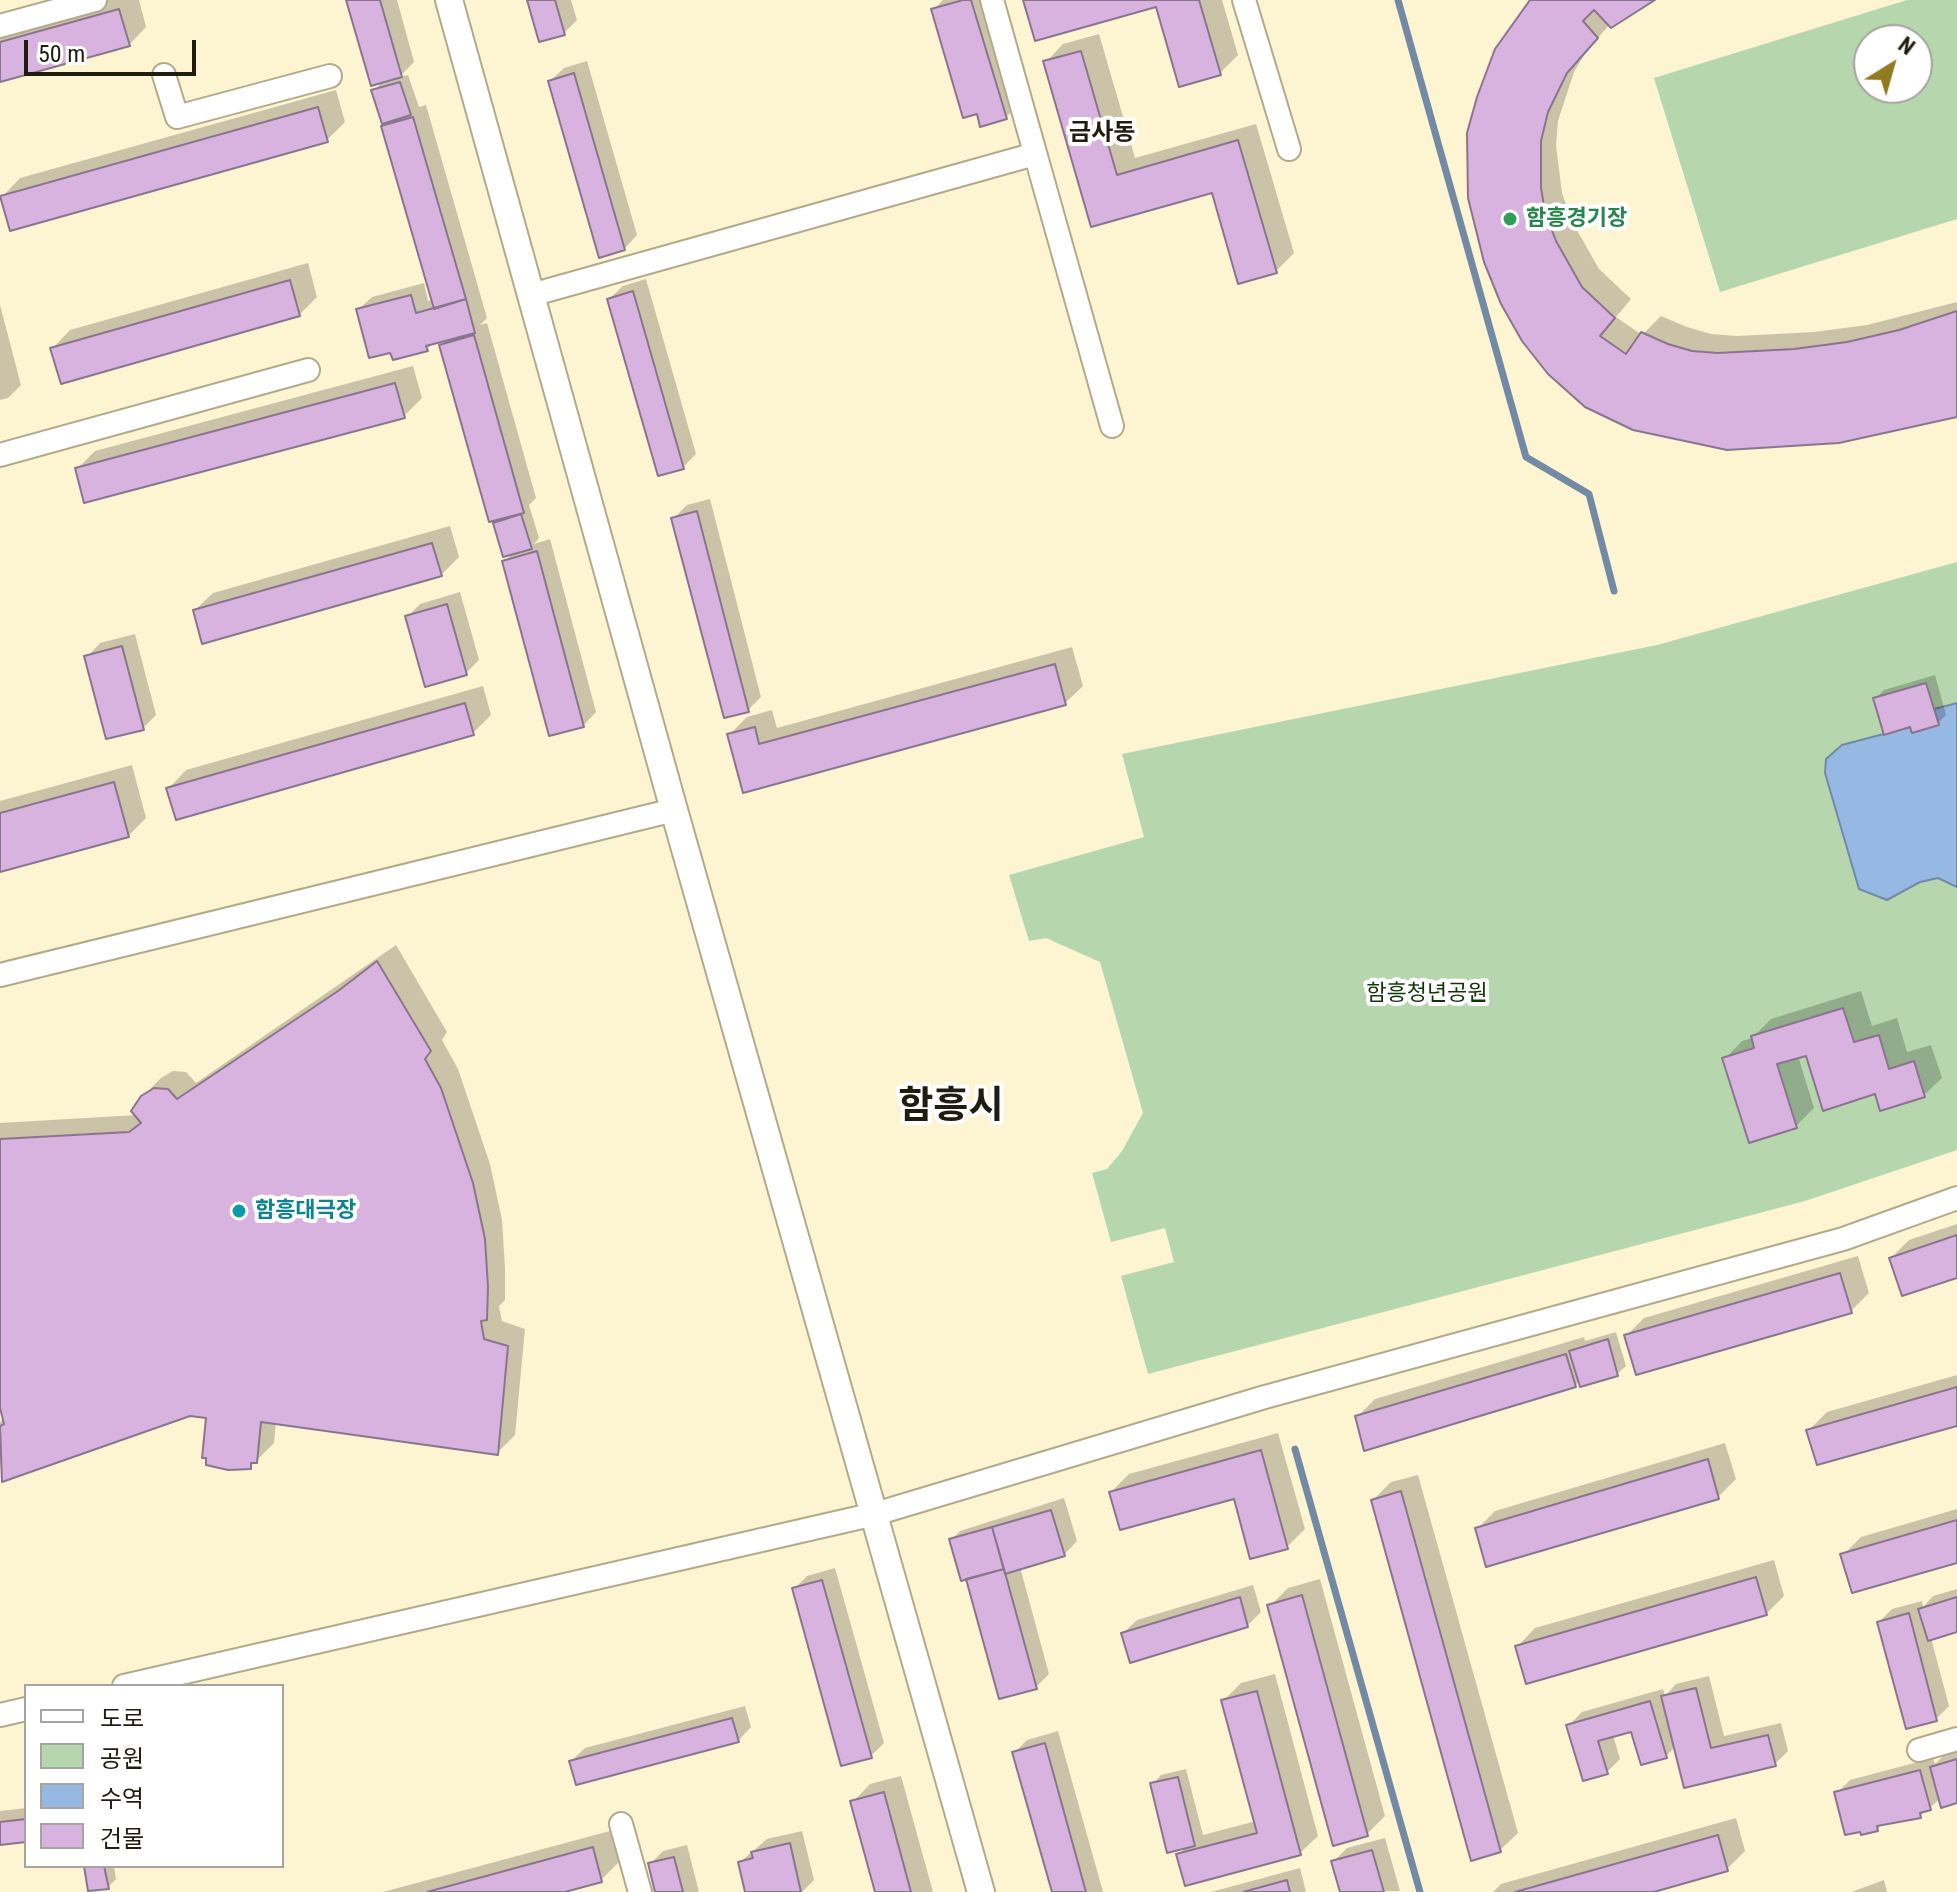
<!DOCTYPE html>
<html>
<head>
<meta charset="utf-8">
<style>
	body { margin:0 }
	#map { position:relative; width:1957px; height:1892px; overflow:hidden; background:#fdf4d2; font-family:"Roboto Condensed","Noto Sans KR",sans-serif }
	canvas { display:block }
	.legend { position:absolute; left:24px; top:1684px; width:260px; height:184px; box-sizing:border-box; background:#fff; border:2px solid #a5a49f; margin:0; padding:10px 14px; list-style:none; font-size:24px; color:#1f1c10 }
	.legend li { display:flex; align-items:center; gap:16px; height:40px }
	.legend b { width:40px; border:2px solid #a5a49f }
	.north { position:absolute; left:1853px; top:24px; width:80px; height:80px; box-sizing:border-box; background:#fff; border:2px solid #a5a49f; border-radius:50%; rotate:37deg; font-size:22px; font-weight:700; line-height:32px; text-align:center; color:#1f1c10 }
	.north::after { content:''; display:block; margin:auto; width:28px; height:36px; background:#917a20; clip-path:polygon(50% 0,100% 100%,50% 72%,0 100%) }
	.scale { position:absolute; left:24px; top:40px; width:172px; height:36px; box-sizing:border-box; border:4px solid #1f1c10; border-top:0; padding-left:10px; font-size:24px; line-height:28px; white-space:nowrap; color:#1f1c10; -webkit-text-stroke:6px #fff; paint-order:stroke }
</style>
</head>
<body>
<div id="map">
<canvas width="1957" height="1892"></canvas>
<ul class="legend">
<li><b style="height:10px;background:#fff"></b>도로</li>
<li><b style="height:22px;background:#b6d7ae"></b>공원</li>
<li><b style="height:22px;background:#96b9e4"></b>수역</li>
<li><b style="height:22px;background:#d8b3df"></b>건물</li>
</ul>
<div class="north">N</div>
<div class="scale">50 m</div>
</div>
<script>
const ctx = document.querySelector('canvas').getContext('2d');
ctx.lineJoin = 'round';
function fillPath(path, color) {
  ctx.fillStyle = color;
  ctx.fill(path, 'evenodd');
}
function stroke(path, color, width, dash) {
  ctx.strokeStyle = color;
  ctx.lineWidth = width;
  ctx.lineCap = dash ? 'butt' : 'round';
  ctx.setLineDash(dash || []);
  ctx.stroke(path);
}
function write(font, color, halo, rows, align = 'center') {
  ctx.font = font + ' "Roboto Condensed","Noto Sans KR",sans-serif';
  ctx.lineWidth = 8;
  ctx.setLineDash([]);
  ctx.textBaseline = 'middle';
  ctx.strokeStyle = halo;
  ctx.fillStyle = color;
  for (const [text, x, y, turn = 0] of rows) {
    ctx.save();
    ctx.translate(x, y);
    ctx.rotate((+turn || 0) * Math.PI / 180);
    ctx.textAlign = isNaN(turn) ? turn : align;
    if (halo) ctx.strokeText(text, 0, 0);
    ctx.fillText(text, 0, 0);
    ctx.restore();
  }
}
fillPath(new Path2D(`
	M1907 0H1957V219L1720 292 1654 78ZM1869 40H1917V88H1869Z
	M1957 562V1150L1805 1201 1148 1374 1121 1276 1174 1262 1165 1228 1111 1242 1092 1173 1107 1169 1122 1151 1143 1113 1100 962 1046 938 1029 941 1009 875 1144 837 1122 754 1657 645Z`), '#b6d7ae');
const water = new Path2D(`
	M1957 703V887L1938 878 1920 882 1887 900 1859 889 1825 773 1826 759 1842 745 1910 727 1912 733 1939 724 1934 709Z`);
fillPath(water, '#96b9e4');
stroke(water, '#728aa4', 2);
fillPath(new Path2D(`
	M108 0H139L146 27 129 45 0 80V30Z
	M349 0H397L414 62 399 77 408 75 419 107 426 105 487 318 480 325 487 323 536 498 529 505 539 538 534 544 550 539 596 712 583 726 505 561 514 552 495 524 502 517 442 345 449 337 435 341 427 349 358 310 372 297 424 283 428 301 433 300 374 91 384 80Z
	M529 0H571L577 20 564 33Z
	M943 0H988L1019 104 1006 117 933 10Z
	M1025 0H1222L1238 55 1220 73 1158 4Z
	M1533 0H1651L1610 24 1585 53 1574 72 1558 121 1556 145 1562 193 1573 223 1599 269 1631 299 1616 317 1642 335 1661 316 1687 327 1711 334 1737 336 1814 332 1867 325 1957 302V415L1839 441 1728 448 1523 339Z
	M1099 34 1135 158 1256 124 1294 253 1276 271 1214 191 1093 225 1046 62 1063 44Z
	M587 61 637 235 624 249 550 81 564 68Z
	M336 90 345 122 327 140 3 196 20 178Z
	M308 263 317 297 299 315 53 348 70 330Z
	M646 279 696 454 683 467 609 299 623 286Z
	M0 305 21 385 8 398 0 400Z
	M413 366 422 398 404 416 77 469 95 451Z
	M710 499 761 697 748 710 674 518 687 505Z
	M450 526 459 557 441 575 195 610 213 593Z
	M460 592 479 660 466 673 407 617 420 604Z
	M135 634 156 715 143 728 87 657 100 643Z
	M1072 647 1083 686 1065 703 745 791 729 735 747 717 772 710 777 728Z
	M1935 675 1946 715 1938 723 1911 725 1875 699 1884 690Z
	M483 686 491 715 473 733 169 788 186 770Z
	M132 765 146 818 128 836 0 870V801Z
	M396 945 447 1032 442 1040 458 1069 490 1164 502 1220 505 1268V1300L499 1306 502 1321 525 1329 515 1435 497 1453 276 1422 274 1443 250 1467 208 1417 189 1414 4 1479 0 1463V1422L4 1418 0 1398V1123L137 1115 142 1097 161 1078 173 1071 186 1072 196 1083Z
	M1861 991 1872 1026 1897 1018 1907 1052 1931 1045 1942 1078 1924 1095 1876 1092 1807 1053 1798 1056 1814 1108 1796 1126 1725 1059 1742 1041 1752 1038 1771 1019Z
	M1957 1224V1276L1891 1258 1909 1240Z
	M1858 1256 1869 1293 1851 1311 1626 1336 1644 1318Z
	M1616 1332 1626 1366 1617 1374 1580 1380 1575 1386 1357 1417 1375 1399 1584 1337 1585 1341Z
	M1957 1375V1423L1809 1430 1827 1412Z
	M1278 1433 1305 1529 1287 1547 1235 1497 1111 1492 1129 1474Z
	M1725 1443 1736 1479 1718 1497 1488 1565 1477 1529 1495 1511Z
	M1418 1475 1518 1833 1500 1850 1373 1500 1391 1482Z
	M1064 1498 1077 1541 1064 1555 1020 1567 1049 1674 1036 1687 967 1577 951 1540 960 1531Z
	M1957 1509V1561L1843 1555 1861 1537Z
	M1774 1560 1784 1596 1766 1614 1518 1646 1535 1628Z
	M835 1568 884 1743 871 1756 794 1589 807 1576Z
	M1320 1579 1385 1816 1367 1834 1270 1606 1288 1588Z
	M1253 1585 1261 1612 1247 1626 1123 1633 1137 1620Z
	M1957 1589V1630L1931 1638 1949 1706 1936 1719 1879 1622 1892 1609 1922 1601 1923 1607 1933 1596Z
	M1275 1674 1318 1836 1300 1853 1178 1855 1187 1846 1153 1784 1161 1775 1186 1769 1203 1835 1256 1821 1223 1701 1241 1683Z
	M1709 1676 1724 1736 1781 1723 1788 1751 1775 1764 1676 1746 1666 1756 1633 1729 1613 1735 1620 1759 1607 1772 1569 1725 1582 1712 1663 1689 1665 1696 1676 1684Z
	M745 1706 751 1727 738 1741 571 1761 585 1748Z
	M1058 1731 1103 1892H1054L1014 1753 1027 1740Z
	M1957 1751V1801L1941 1798 1920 1816 1884 1823 1877 1829 1837 1793 1850 1780 1933 1758 1935 1764 1945 1754Z
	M901 1776 933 1892H877L853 1802 870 1784Z
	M26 1808V1840L0 1843V1811Z
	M1736 1818 1745 1851 1727 1869 1646 1892H1493L1501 1884Z
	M610 1831 619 1862 601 1880 557 1892H383Z
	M802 1831 814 1880 802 1892H748L740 1862 767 1839Z
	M1385 1838 1400 1891 1342 1892 1334 1861 1347 1848Z
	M687 1845 699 1892H657L650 1864 663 1851Z
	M86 1866H114L116 1879 108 1887Z
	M1300 1868 1306 1892H1211Z
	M1884 1880 1887 1892H1853L1854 1891Z`), '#0003');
stroke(new Path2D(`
	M1398 0 1526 457 1589 494 1614 591
	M1295 1449 1420 1892`), '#728aa4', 7);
const building = new Path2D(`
	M346 0H380L402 77 371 86Z
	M527 0H555L565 35 539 42Z
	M963 0H971L1007 119 980 127 977 114 963 118 931 9Z
	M1023 0H1199L1221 75 1179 87 1156 7 1035 41Z
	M1530 0H1655L1611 28 1594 10 1583 21 1598 38 1567 73 1548 112 1541 141V188L1545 212 1556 241 1582 287 1615 318 1600 336 1626 354 1641 332 1668 344 1692 351 1718 353 1794 349 1847 342 1899 330 1957 311V417L1839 443 1727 450 1633 430 1585 407 1548 374 1522 341 1501 304 1484 262 1468 198 1467 133 1477 97 1495 49Z
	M119 9 130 46 0 82V42Z
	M1081 51 1117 175 1238 140 1277 273 1238 284 1212 193 1091 227 1043 61Z
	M574 73 625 250 599 258 548 81Z
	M400 82 411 115 382 124 371 90Z
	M318 107 328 142 10 231 0 196Z
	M413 117 466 299 434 309 381 126Z
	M290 280 300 316 61 384 50 348Z
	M633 291 684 469 658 476 607 299Z
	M411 295 416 313 466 299 475 333 426 346 428 351 393 360 390 353 369 358 356 309Z
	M474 335 524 513 489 522 439 345Z
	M395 383 405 418 84 503 75 468Z
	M697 511 749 712 724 718 671 518Z
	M521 514 532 549 503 557 493 523Z
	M432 543 442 576 202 644 193 610Z
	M537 551 584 727 549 736 502 561Z
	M447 604 467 675 425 687 405 616Z
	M122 646 144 730 106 739 84 656Z
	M1055 664 1066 705 743 793 727 734 755 727 759 744Z
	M1926 683 1939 725 1912 733 1910 727 1884 735 1873 698Z
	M465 703 474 735 176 820 166 788Z
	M114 782 129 837 0 872V813Z
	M377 961 431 1051 425 1059 441 1088 473 1183 485 1239 488 1287 487 1320 481 1321 484 1339 508 1346 498 1455 261 1422 257 1463H251V1469L228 1470 206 1465V1458H202L206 1418 190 1416 2 1482 0 1426 4 1424 0 1408V1139L129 1132 141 1123 131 1111 141 1096 154 1088 168 1089 177 1099 338 991Z
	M1843 1008 1854 1042 1879 1035 1889 1069 1914 1061 1925 1097 1880 1111 1875 1094 1823 1111 1806 1056 1777 1064 1797 1128 1749 1143 1722 1058 1754 1048 1751 1036Z
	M1957 1235V1278L1902 1296 1889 1258Z
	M1840 1273 1852 1313 1636 1375 1624 1335Z
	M1608 1339 1618 1376 1580 1387 1569 1351Z
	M1566 1354 1576 1387 1364 1451 1355 1416Z
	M1957 1387V1426L1817 1465 1806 1430Z
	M1261 1450 1288 1549 1250 1559 1234 1499 1120 1530 1109 1492Z
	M1708 1459 1719 1499 1486 1567 1475 1528Z
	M1401 1491 1501 1852 1471 1861 1371 1500Z
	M1051 1510 1065 1556 1005 1574 992 1527Z
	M1957 1520V1563L1852 1593 1840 1554Z
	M992 1527 1004 1569 961 1581 949 1539Z
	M1004 1569 1037 1689 999 1699 966 1579Z
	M1756 1577 1767 1615 1526 1684 1515 1646Z
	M822 1580 872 1758 841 1766 792 1588Z
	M1302 1595 1368 1836 1333 1846 1267 1605Z
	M1240 1597 1248 1627 1130 1663 1121 1633Z
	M1957 1597V1632L1928 1641 1918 1609Z
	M1909 1613 1937 1721 1906 1729 1877 1622Z
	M1696 1688 1711 1748 1768 1735 1776 1766 1684 1788 1661 1696Z
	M1257 1691 1301 1855 1185 1886 1176 1854 1257 1833 1221 1700Z
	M1650 1701 1667 1758 1641 1765 1631 1732 1598 1741 1608 1774 1583 1781 1566 1725Z
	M732 1718 739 1742 576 1785 569 1761Z
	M1045 1743 1086 1892H1052L1012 1752Z
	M1957 1759V1803L1941 1808 1930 1767Z
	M1920 1770 1931 1810 1920 1813 1921 1818 1877 1826 1878 1831 1861 1835 1860 1832 1845 1835 1834 1792Z
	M1178 1777 1195 1846 1167 1853 1150 1783Z
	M884 1792 911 1892H875L850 1801Z
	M26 1819V1842L0 1845V1822Z
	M1718 1835 1728 1871 1654 1892H1515Z
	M790 1843 801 1892H745L738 1862 753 1858 751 1852Z
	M593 1847 602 1882 565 1892H427Z
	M1372 1850 1384 1892H1340L1331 1861Z
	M674 1857 683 1892H655L648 1863Z
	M84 1866H104L109 1889 88 1891Z
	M1287 1880 1290 1892H1243Z`);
fillPath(building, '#d8b3df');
stroke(building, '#8a758e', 2);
const minor = new Path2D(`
	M992 0 1112 426
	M1244 0 1289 149
	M0 26 95 0
	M164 75 177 117 330 76
	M531 295 1035 154
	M0 455 308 370
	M0 975 674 810
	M124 1686 875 1514 1265 1397 1843 1239 1957 1198
	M0 1715 26 1709
	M1919 1750 1957 1739
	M621 1824 640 1892`);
const tertiary = new Path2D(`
	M449 0 674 810 981 1892`);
stroke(minor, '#b3aa8b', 26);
stroke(tertiary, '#b3aa8b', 30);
stroke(minor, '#fff', 22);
stroke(tertiary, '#fff', 26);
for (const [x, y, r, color] of [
	[1510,219,8,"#2e9e5b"],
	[239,1211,8,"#0f9aa8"]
]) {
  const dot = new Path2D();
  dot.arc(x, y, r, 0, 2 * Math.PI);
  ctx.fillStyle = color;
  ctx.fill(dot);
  stroke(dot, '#fff', 3);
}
write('bold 22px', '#27864d', '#fff', [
	["함흥경기장",1526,219]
], 'left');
write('22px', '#113608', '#fff', [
	["함흥청년공원",1427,994]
]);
write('bold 22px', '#0d838f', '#fff', [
	["함흥대극장",255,1211]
], 'left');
write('bold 24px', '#1f1c10', '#fff', [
	["금사동",1102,134]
]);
write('bold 38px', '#1f1c10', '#fff', [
	["함흥시",951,1108]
]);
</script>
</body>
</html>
